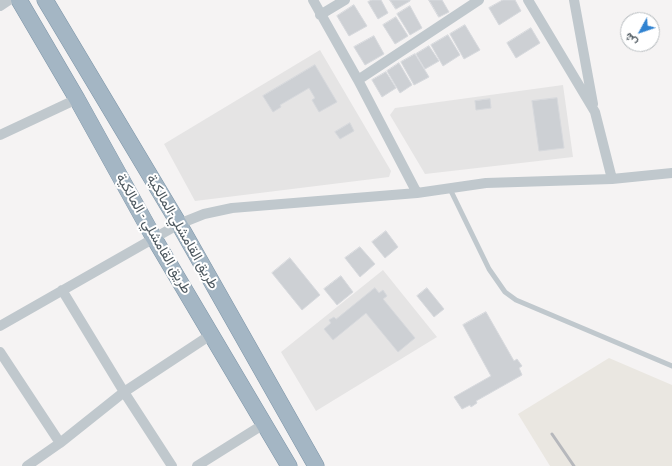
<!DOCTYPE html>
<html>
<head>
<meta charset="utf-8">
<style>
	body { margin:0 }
	#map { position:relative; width:672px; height:466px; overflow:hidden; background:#f5f3f3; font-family:"Roboto Condensed",Vazirmatn,sans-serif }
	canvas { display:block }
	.north { position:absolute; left:620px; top:12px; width:40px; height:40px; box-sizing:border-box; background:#fff; border:1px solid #b7bcbf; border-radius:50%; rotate:230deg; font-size:11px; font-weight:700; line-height:16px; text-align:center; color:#4c575e }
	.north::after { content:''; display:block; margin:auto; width:14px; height:18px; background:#3183d1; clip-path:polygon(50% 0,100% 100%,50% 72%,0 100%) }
</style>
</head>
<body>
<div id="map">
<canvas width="672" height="466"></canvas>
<div class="north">ش</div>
</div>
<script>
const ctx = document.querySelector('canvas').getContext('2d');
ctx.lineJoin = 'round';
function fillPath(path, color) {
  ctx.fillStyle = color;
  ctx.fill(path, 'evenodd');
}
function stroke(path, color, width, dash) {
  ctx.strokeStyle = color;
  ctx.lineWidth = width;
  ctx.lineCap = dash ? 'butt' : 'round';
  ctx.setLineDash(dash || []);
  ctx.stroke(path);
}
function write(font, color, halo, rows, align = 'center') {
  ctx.font = font + ' "Roboto Condensed",Vazirmatn,sans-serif';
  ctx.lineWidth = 4;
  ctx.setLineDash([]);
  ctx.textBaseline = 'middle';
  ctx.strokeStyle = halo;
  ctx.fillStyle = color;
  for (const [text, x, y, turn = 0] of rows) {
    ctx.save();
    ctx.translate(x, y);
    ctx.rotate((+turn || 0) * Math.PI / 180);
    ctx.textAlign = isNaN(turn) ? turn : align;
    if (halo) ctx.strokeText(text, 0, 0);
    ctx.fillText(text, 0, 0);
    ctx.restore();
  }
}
fillPath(new Path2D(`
	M609 358 672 385V466H550L518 414Z`), '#eae7e1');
fillPath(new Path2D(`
	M320 50 391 171 389 177 195 201 164 144Z
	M563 85 573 157 425 174 390 115 395 108Z
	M383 270 437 337 316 411 281 352Z`), '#e5e4e4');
const building = new Path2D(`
	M372 0H381L388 13 378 19 368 2Z
	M390 0H410V1L396 9Z
	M429 0H442L449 12 439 17Z
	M503 0H515L521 11 499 25 489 8Z
	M354 5 367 26 349 36 337 16Z
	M410 6 422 28 410 35 397 14Z
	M396 17 408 36 395 44 383 25Z
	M465 25 480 50 464 59 450 34Z
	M531 28 540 43 516 58 507 43Z
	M448 35 460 55 443 66 431 45Z
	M374 36 384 54 365 65 354 47Z
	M429 46 439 61 425 69 416 54Z
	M415 54 429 77 414 85 401 62Z
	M399 63 412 85 400 93 387 71Z
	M315 65 337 102 319 112 312 100 315 98 309 88 280 105 281 107 273 112 263 96Z
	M386 72 396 88 382 97 372 80Z
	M557 98 564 148 539 151 532 101Z
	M490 99 491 108 476 110 475 101Z
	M350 123 354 131 340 139 335 132Z
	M386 231 398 247 385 258 372 242Z
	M360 247 375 264 360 277 345 258Z
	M290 258 320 295 302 310 272 273Z
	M341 276 353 292 337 305 324 289Z
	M375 288 379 293 383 290 387 296 383 299 415 338 398 352 366 313 333 340 324 329 331 323 329 320 334 317 336 319Z
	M427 288 444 309 434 317 417 296Z
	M486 312 514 361 517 359 522 366 519 368 522 375 476 401 477 403 471 407 470 405 462 409 454 397 491 376 463 325Z`);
fillPath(building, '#cdd0d4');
stroke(building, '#d7d9dd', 1);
const trunk = new Path2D(`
	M19 0 77 99 154 238 289 466
	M45 0 179 224 316 466`);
stroke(trunk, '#7c94a7', 17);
stroke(new Path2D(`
	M450 189 489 269 505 292 516 300 672 366`), '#c0c8cd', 5);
stroke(new Path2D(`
	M313 0 358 80 417 193
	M528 0 595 112 612 179
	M574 0 593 104
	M0 6 9 0
	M320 15 345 0
	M358 80 479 0
	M0 135 77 99
	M62 290 124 392 172 466
	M0 326 179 224 204 214 232 208 417 193 486 183 612 179 672 173
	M0 352 60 443
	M27 466 60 443 124 392 212 334
	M197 466 264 424`), '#c0c8cd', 10);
stroke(trunk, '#a4b6c4', 16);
stroke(new Path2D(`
	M552 434 574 466`), '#b6b8bc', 3);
write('14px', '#4c575e', '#fff', [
	["طريق القامشلي-المالكية",182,232,60],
	["طريق القامشلي - المالكية",153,234,60]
]);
</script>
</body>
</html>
